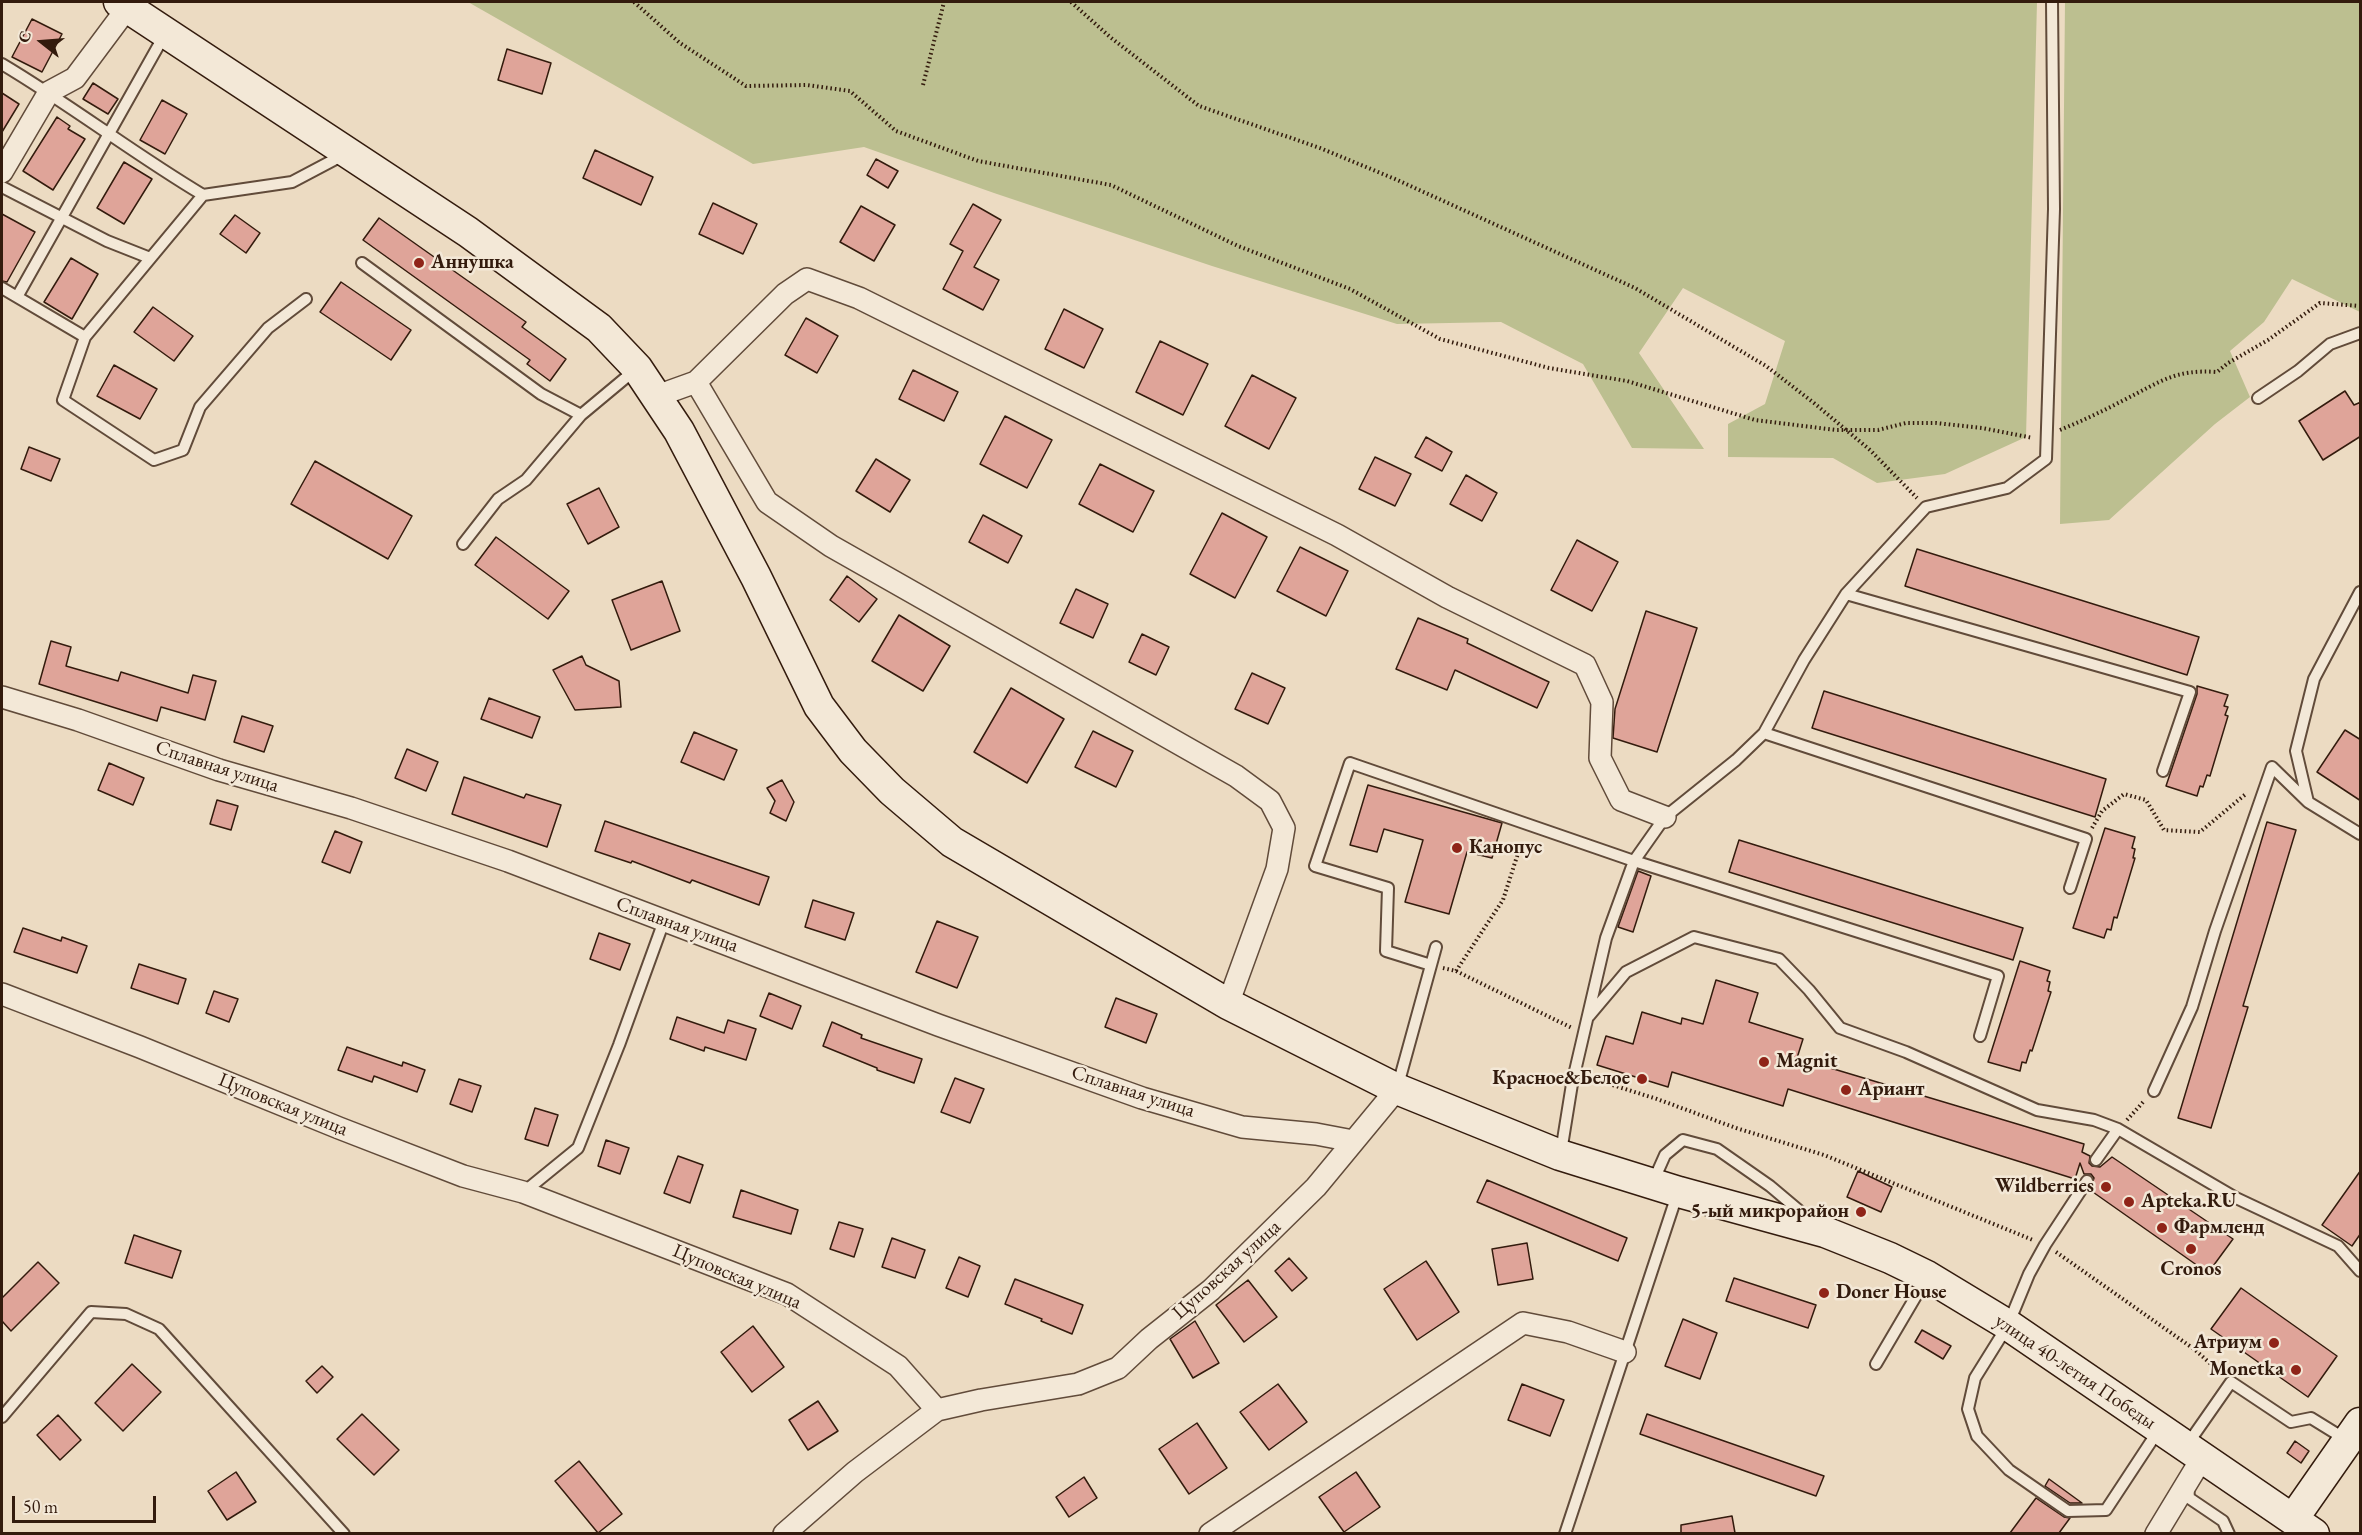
<!DOCTYPE html>
<html>
<head>
<meta charset="utf-8">
<style>
	body { margin:0 }
	#map { position:relative; width:2362px; height:1535px; overflow:hidden; background:#ecdbc2; font-family:"EB Garamond",serif }
	canvas { display:block }
	.frame { position:absolute; inset:0; border:3px solid #331b0d; pointer-events:none }
	.north { position:absolute; left:12px; top:12px; width:60px; height:60px; -webkit-text-stroke:4px #f3e8d7; paint-order:stroke; rotate:287deg; font-size:16px; font-weight:700; line-height:24px; text-align:center; color:#331b0d }
	.north::after { content:''; display:block; margin:auto; width:21px; height:27px; background:#331b0d; clip-path:polygon(50% 0,100% 100%,50% 72%,0 100%) }
	.scale { position:absolute; left:12px; top:1496px; width:144px; height:27px; box-sizing:border-box; border:3px solid #331b0d; border-top:0; padding-left:8px; font-size:18px; line-height:21px; white-space:nowrap; color:#331b0d; -webkit-text-stroke:4px #f3e8d7; paint-order:stroke }
</style>
</head>
<body>
<div id="map">
<canvas width="2362" height="1535"></canvas>
<div class="frame"></div>
<div class="north">С</div>
<div class="scale">50 m</div>
</div>
<script>
const ctx = document.querySelector('canvas').getContext('2d');
ctx.lineJoin = 'round';
function fillPath(path, color) {
  ctx.fillStyle = color;
  ctx.fill(path, 'evenodd');
}
function stroke(path, color, width, dash) {
  ctx.strokeStyle = color;
  ctx.lineWidth = width;
  ctx.lineCap = dash ? 'butt' : 'round';
  ctx.setLineDash(dash || []);
  ctx.stroke(path);
}
function write(font, color, halo, rows, align = 'center') {
  ctx.font = font + ' "EB Garamond",serif';
  ctx.lineWidth = 5;
  ctx.setLineDash([]);
  ctx.textBaseline = 'middle';
  ctx.strokeStyle = halo;
  ctx.fillStyle = color;
  for (const [text, x, y, turn = 0] of rows) {
    ctx.save();
    ctx.translate(x, y);
    ctx.rotate((+turn || 0) * Math.PI / 180);
    ctx.textAlign = isNaN(turn) ? turn : align;
    if (halo) ctx.strokeText(text, 0, 0);
    ctx.fillText(text, 0, 0);
    ctx.restore();
  }
}
fillPath(new Path2D(`
	M468 2H2037L2026 437 1945 474 1877 483 1833 458 1728 457V424L1765 404 1785 341 1683 288 1639 353 1704 449 1632 448 1583 364 1501 322 1397 324 1212 266 994 193 864 147 753 164Z
	M2065 2H2360V312L2292 279 2264 322 2230 351 2250 397 2215 424 2109 520 2060 524Z`), '#bcbf90');
const building = new Path2D(`
	M32 19 62 34 42 72 12 57Z
	M507 49 551 63 542 94 498 80Z
	M93 83 118 99 108 114 83 99Z
	M2 93 19 104 2 132Z
	M162 100 187 114 165 154 140 140Z
	M57 117 70 126 68 129 85 139 53 190 23 171Z
	M595 150 653 177 641 205 583 178Z
	M876 159 898 171 888 188 867 175Z
	M124 162 152 179 124 224 97 208Z
	M713 203 757 224 743 254 699 234Z
	M973 204 1001 220 974 267 999 280 983 310 943 289 963 251 950 244Z
	M861 206 895 225 874 261 840 242Z
	M2 214 35 232 7 282 2 281Z
	M235 215 260 233 246 253 220 234Z
	M379 218 526 322 522 327 566 359 550 381 527 364 530 360 363 240Z
	M71 258 98 274 72 319 44 302Z
	M341 282 411 330 391 360 320 312Z
	M153 307 193 336 174 361 134 332Z
	M1064 309 1103 329 1084 368 1045 349Z
	M806 318 838 336 817 373 785 355Z
	M1160 341 1208 364 1183 415 1136 392Z
	M114 365 157 389 140 419 97 396Z
	M913 370 958 392 944 421 899 399Z
	M1252 375 1296 398 1269 449 1225 426Z
	M2345 391 2354 405 2361 402V436L2323 460 2299 421Z
	M1005 416 1052 440 1027 488 980 464Z
	M1426 437 1452 452 1442 471 1415 457Z
	M29 447 60 459 51 481 21 469Z
	M1375 457 1411 474 1395 506 1359 489Z
	M876 459 910 480 890 512 856 491Z
	M315 461 412 516 388 559 291 504Z
	M1100 464 1154 491 1133 532 1079 504Z
	M1466 475 1497 493 1482 521 1450 504Z
	M599 488 619 527 588 544 567 504Z
	M1222 513 1267 537 1235 598 1190 574Z
	M983 515 1022 536 1008 563 969 542Z
	M496 537 569 591 548 619 475 565Z
	M1577 540 1618 562 1592 611 1551 590Z
	M1300 547 1348 571 1326 616 1277 591Z
	M1917 549 2199 637 2187 675 1905 586Z
	M847 576 877 599 859 622 830 600Z
	M662 581 680 631 631 650 612 600Z
	M1076 589 1108 604 1093 638 1060 623Z
	M1646 611 1697 628 1657 752 1613 738 1615 709Z
	M899 615 950 646 923 691 872 661Z
	M1418 618 1468 639 1467 643 1549 682 1537 708 1455 670 1447 690 1396 669Z
	M1142 634 1169 647 1156 675 1129 662Z
	M51 641 71 647 66 666 118 681 121 672 188 693 193 675 216 681 205 720 161 707 157 721 39 684Z
	M582 656 586 665 619 681 621 707 575 710 553 670Z
	M1252 673 1285 688 1268 724 1235 709Z
	M2197 686 2228 695 2224 706 2228 707 2225 715 2228 716 2210 776 2207 775 2203 787 2200 786 2197 796 2166 786 2197 694Z
	M1011 688 1064 719 1027 783 974 752Z
	M1824 691 2106 779 2095 817 1812 728Z
	M489 698 540 717 532 738 481 719Z
	M242 716 273 726 264 752 234 742Z
	M2345 730 2361 740V801L2317 772Z
	M1093 731 1133 751 1116 787 1075 767Z
	M694 732 737 750 724 780 681 762Z
	M407 749 438 762 426 791 395 778Z
	M109 763 144 778 133 805 98 790Z
	M464 777 524 798 526 794 561 805 547 847 452 814Z
	M782 780 794 802 786 821 770 813 775 801 767 788Z
	M1368 785 1502 823 1492 858 1467 852 1449 914 1405 902 1423 840 1384 829 1377 852 1350 845Z
	M217 800 238 806 231 830 210 824Z
	M605 821 769 877 759 905 692 880 690 883 632 861 631 863 595 851Z
	M2267 822 2296 830 2243 1006 2248 1007 2211 1128 2178 1118Z
	M2105 828 2135 837 2132 848 2135 849 2133 858H2135L2117 918 2114 917 2111 930 2107 929 2104 938 2073 928Z
	M335 831 362 842 350 873 322 862Z
	M1739 840 2023 928 2013 960 1729 872Z
	M1638 871 1651 876 1633 932 1618 927Z
	M813 900 854 913 845 940 805 927Z
	M937 921 978 937 957 988 916 972Z
	M23 928 61 941 62 937 87 946 77 973 14 952Z
	M599 933 630 944 620 970 590 959Z
	M2020 961 2050 971 2047 981 2050 982 2048 991 2051 992 2032 1051 2030 1050 2026 1063 2022 1062 2020 1071 1988 1062Z
	M139 964 186 979 178 1004 131 988Z
	M1716 980 1758 993 1749 1022 1803 1039 1797 1058 2084 1144 2082 1152 2090 1156 2089 1163 2092 1166 2100 1167 2112 1157 2233 1239 2208 1273 2090 1190 2094 1178 2091 1174H2084L2080 1163 2075 1179 1788 1089 1783 1106 1672 1072 1668 1087 1597 1065 1606 1036 1633 1044 1642 1012 1681 1024 1682 1018 1703 1024Z
	M214 991 238 999 229 1022 206 1013Z
	M769 993 801 1006 792 1029 760 1016Z
	M1116 998 1157 1014 1146 1043 1105 1027Z
	M677 1017 724 1033 728 1020 756 1029 746 1060 705 1047 704 1051 670 1039Z
	M832 1022 862 1035 861 1038 922 1059 914 1083 877 1070V1068L823 1046Z
	M347 1047 402 1066 403 1062 425 1070 417 1092 374 1076 372 1082 338 1070Z
	M955 1078 984 1089 970 1123 941 1112Z
	M459 1079 481 1086 472 1112 450 1104Z
	M535 1108 558 1115 548 1146 525 1139Z
	M606 1140 629 1148 620 1174 598 1166Z
	M678 1156 703 1165 690 1203 664 1193Z
	M2361 1170V1233L2352 1246 2322 1225Z
	M1858 1171 1892 1187 1881 1212 1847 1197Z
	M1487 1180 1627 1238 1618 1261 1477 1202Z
	M741 1190 798 1210 791 1234 733 1217Z
	M839 1222 863 1229 854 1257 830 1249Z
	M134 1235 181 1251 172 1278 125 1263Z
	M892 1238 925 1250 915 1278 882 1267Z
	M1527 1243 1533 1279 1498 1285 1492 1249Z
	M959 1257 980 1266 968 1297 946 1288Z
	M1289 1258 1307 1278 1292 1291 1275 1271Z
	M1426 1261 1459 1312 1417 1340 1384 1289Z
	M38 1262 59 1283 11 1331 2 1321V1298Z
	M1734 1278 1816 1305 1808 1328 1726 1301Z
	M1015 1279 1083 1305 1072 1334 1041 1321 1042 1319 1005 1304Z
	M1248 1280 1277 1317 1244 1342 1216 1305Z
	M2241 1288 2337 1356 2308 1397 2211 1329Z
	M1683 1319 1717 1333 1700 1379 1665 1366Z
	M1195 1321 1219 1363 1193 1378 1170 1339Z
	M753 1326 784 1367 752 1392 721 1352Z
	M1922 1330 1951 1346 1943 1359 1915 1342Z
	M132 1364 161 1392 123 1431 95 1403Z
	M322 1366 333 1377 317 1393 306 1381Z
	M1278 1384 1307 1422 1269 1450 1240 1412Z
	M1522 1384 1564 1400 1550 1436 1508 1420Z
	M818 1401 838 1431 808 1450 789 1420Z
	M362 1414 399 1450 374 1475 337 1439Z
	M1647 1414 1824 1476 1816 1496 1640 1434Z
	M58 1415 81 1440 60 1460 37 1435Z
	M1197 1423 1227 1468 1189 1494 1159 1449Z
	M2295 1441 2309 1451 2301 1463 2287 1453Z
	M579 1461 622 1514 598 1533 555 1481Z
	M236 1472 256 1502 227 1520 208 1491Z
	M1356 1472 1380 1507 1344 1532 1319 1497Z
	M1084 1477 1097 1498 1069 1517 1056 1497Z
	M2049 1479 2082 1503H2070L2045 1486Z
	M2036 1498 2064 1517 2070 1518 2059 1533H2010Z
	M1732 1516 1735 1533H1681V1525Z`);
fillPath(building, '#dfa499');
stroke(building, '#331b0d', 1.5);
const lane = new Path2D(`
	M2 64C71 105 134 154 203 195
	M2 187 107 241 150 258
	M362 263 541 394 581 415
	M2 288 85 337
	M17 297 165 34
	M306 299 268 328 200 407 183 450 154 460 63 400 85 337 203 195 292 182 345 154
	M2258 398 2298 371 2330 344 2360 333
	M463 544 498 499 526 480 581 415 635 370
	M2360 592 2314 679 2296 751 2308 802 2360 834
	M1846 594 2190 692 2163 771
	M1764 733 2086 839 2070 888
	M1431 965 1386 951 1388 888 1315 866 1350 763 1634 861 1998 976 1980 1036
	M1589 1016 1626 972 1694 937 1779 959 1809 990 1840 1028 1906 1052 2037 1110 2094 1120 2118 1129 2236 1198 2338 1246 2360 1271
	M1398 1085 1436 947
	M2154 1091 2192 1007 2215 931 2272 767 2308 802
	M1561 1152 1572 1084 1606 938 1634 861 1665 817 1736 760 1764 733 1804 660 1846 594 1926 507 2007 488 2046 459 2054 209 2052 2
	M2096 1160 2118 1129
	M2087 1181 2045 1245 2029 1274 2008 1325 1975 1378 1968 1409 1977 1436 2009 1470 2068 1511 2106 1510 2158 1431
	M1653 1182 1665 1155 1683 1140 1717 1149 1770 1186 1808 1218
	M524 1192 578 1148 619 1045 664 921
	M1876 1364 1926 1279
	M2 1417 91 1312 126 1314 159 1329 344 1534
	M2187 1445 2231 1382 2291 1422 2311 1418 2345 1439
	M2188 1484 2189 1498 2223 1521 2229 1534
	M1565 1534 1677 1195`);
const street = new Path2D(`
	M2 172 49 92 75 78 128 7
	M696 382 785 294 807 279 859 298 1337 535 1447 597 1585 665 1602 702 1600 758 1621 800 1665 817
	M657 396 696 382 767 502 831 546 1236 776 1270 801 1284 828 1277 869 1228 1004
	M2 697 78 720 219 770 351 808 508 861 938 1025 1142 1098 1242 1127 1316 1134 1353 1141
	M2 994 140 1047 339 1128 463 1176 523 1192 787 1294 898 1366 937 1410 981 1400 1078 1384 1118 1368 1149 1339 1211 1290 1316 1187 1397 1089
	M784 1534 855 1472 937 1410
	M1210 1534 1523 1323 1568 1332 1625 1352
	M2156 1534 2202 1458`);
const secondary = new Path2D(`
	M119 2 468 232 599 328 637 368 679 431 756 577 819 706 853 751 892 791 952 842 1228 1004 1397 1089 1560 1155 1679 1192 1825 1232 1890 1258 1927 1276 2008 1325 2314 1534
	M2293 1519 2360 1423`);
stroke(lane, '#614b3a', 14);
stroke(street, '#614b3a', 24);
stroke(secondary, '#331b0d', 33);
stroke(new Path2D(`
	M634 2 680 43 746 86 807 85 850 91 896 131 978 161 1111 185 1238 246 1350 289 1440 339 1549 368 1627 381 1755 420 1836 430H1878L1906 423H1936L1982 428 2033 438
	M1071 2 1110 37 1199 106 1320 148 1395 179 1635 288 1766 366 1814 403 1870 450 1917 498
	M923 85 944 2
	M2060 430C2082 421 2103 411 2124 400 2160 382 2175 369 2217 372L2228 363 2268 340 2320 303 2360 306
	M2092 828 2102 811 2124 794 2146 800 2164 830 2200 832 2247 793
	M1443 968 1456 971 1572 1028
	M1456 971 1503 900 1520 847
	M1587 1077 1657 1099 1736 1128 1824 1155 2033 1240
	M2127 1120 2144 1101
	M2056 1252 2194 1349 2221 1373`), '#331b0d', 4, [1.5, 3]);
stroke(lane, '#f3e8d7', 10);
stroke(street, '#f3e8d7', 21);
stroke(secondary, '#f3e8d7', 30);
for (const [x, y, r, color] of [
	[419,263,6,"#8f2418"],
	[1457,848,6,"#8f2418"],
	[1764,1062,6,"#8f2418"],
	[1642,1079,6,"#8f2418"],
	[1846,1090,6,"#8f2418"],
	[2106,1187,6,"#8f2418"],
	[2129,1202,6,"#8f2418"],
	[1861,1212,6,"#8f2418"],
	[2162,1228,6,"#8f2418"],
	[2191,1249,6,"#8f2418"],
	[1824,1293,6,"#8f2418"],
	[2274,1343,6,"#8f2418"],
	[2296,1370,6,"#8f2418"]
]) {
  const dot = new Path2D();
  dot.arc(x, y, r, 0, 2 * Math.PI);
  ctx.fillStyle = color;
  ctx.fill(dot);
  stroke(dot, '#f3e8d7', 2);
}
write('bold 20px', '#331b0d', '#f3e8d7', [
	["Аннушка",431,263],
	["Канопус",1469,848],
	["Magnit",1776,1062],
	["Красное&Белое",1630,1079,"right"],
	["Ариант",1858,1090],
	["Wildberries",2094,1187,"right"],
	["Apteka.RU",2141,1202],
	["5-ый микрорайон",1849,1212,"right"],
	["Фармленд",2174,1228],
	["Cronos",2191,1270,"center"],
	["Doner House",1836,1293],
	["Атриум",2262,1343,"right"],
	["Monetka",2284,1370,"right"]
], 'left');
write('20px', '#331b0d', '#f3e8d7', [
	["Сплавная улица",217,767,18],
	["Сплавная улица",677,925,20],
	["Сплавная улица",1133,1092,18],
	["Цуповская улица",283,1105,22],
	["Цуповская улица",1227,1270,-42],
	["Цуповская улица",737,1277,23],
	["улица 40-летия Победы",2075,1372,34]
]);
</script>
</body>
</html>
